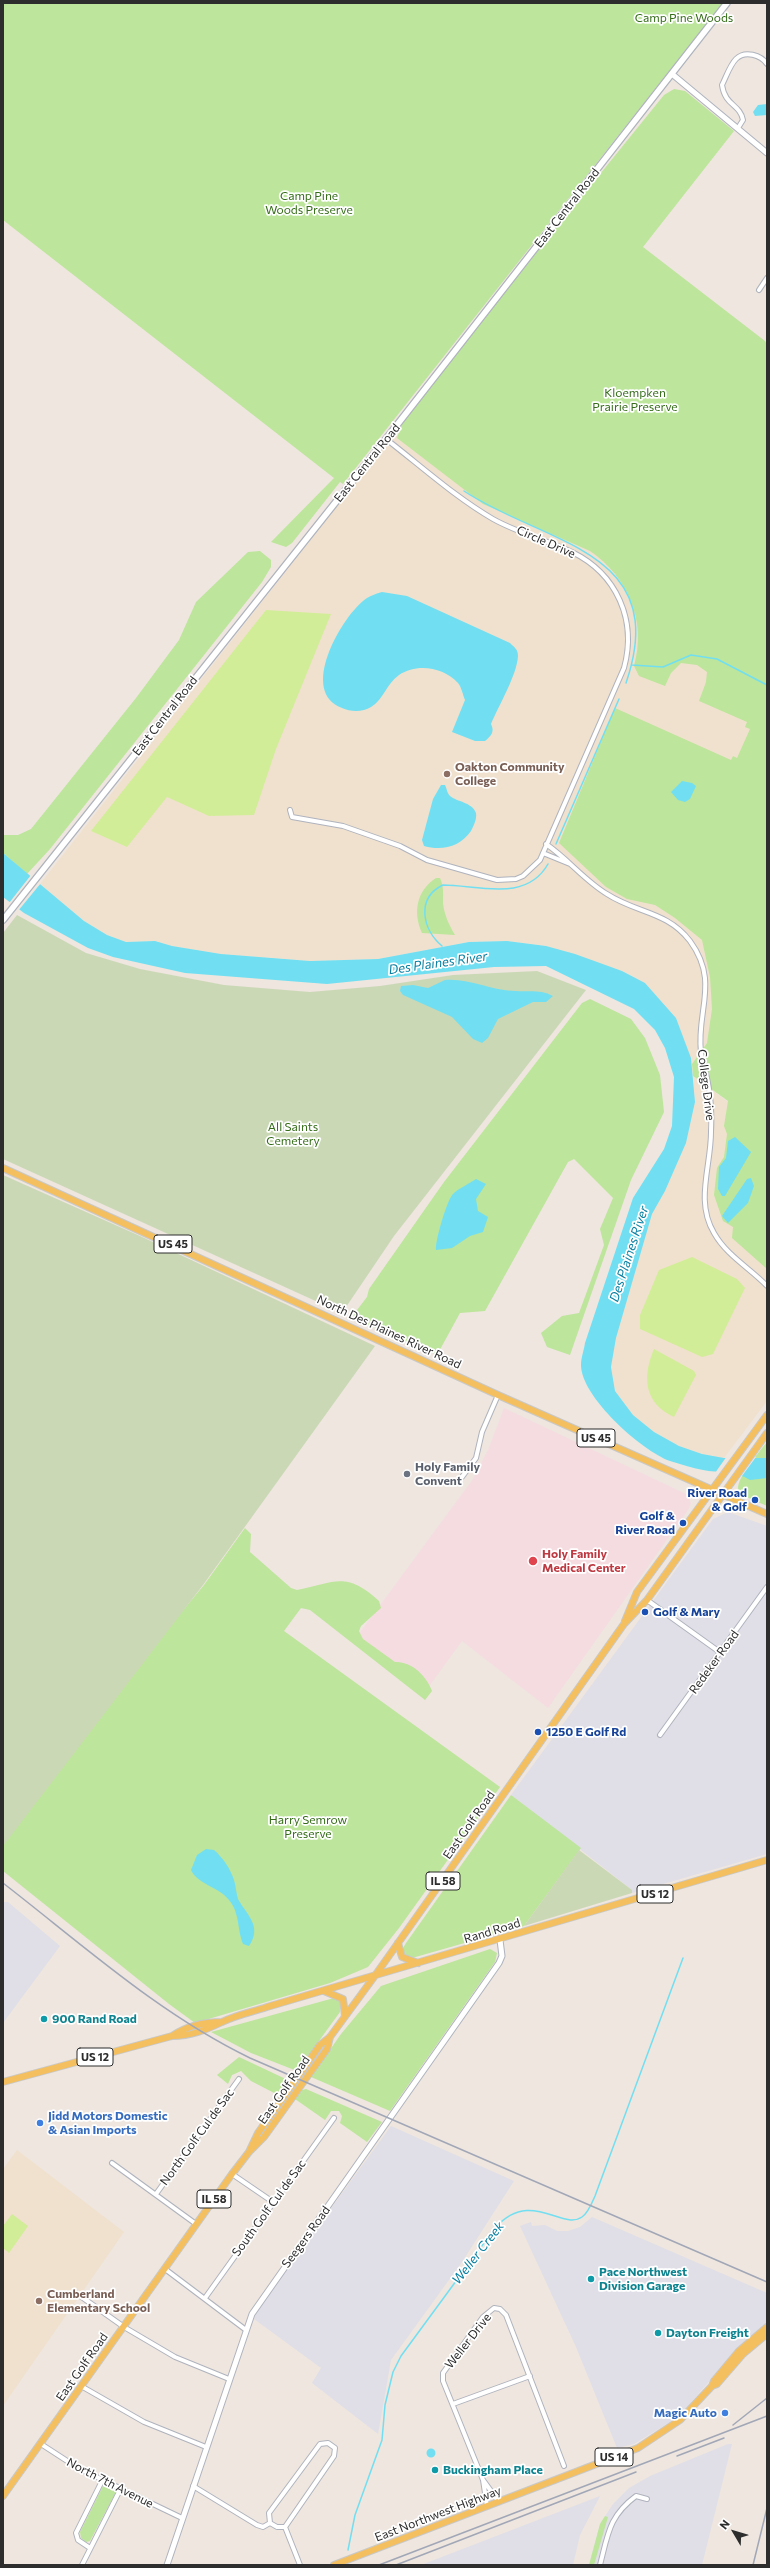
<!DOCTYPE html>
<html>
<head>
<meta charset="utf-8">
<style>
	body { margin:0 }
	#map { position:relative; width:770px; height:2568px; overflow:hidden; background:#eee6df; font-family:Commissioner,sans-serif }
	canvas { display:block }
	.frame { position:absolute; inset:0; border:4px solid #2d2d2d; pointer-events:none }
	.north { position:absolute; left:714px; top:2512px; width:40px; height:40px; -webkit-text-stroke:3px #fff; paint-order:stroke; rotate:308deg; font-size:11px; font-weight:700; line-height:16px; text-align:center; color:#2d2d2d }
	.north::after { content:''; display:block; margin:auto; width:14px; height:18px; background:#2d2d2d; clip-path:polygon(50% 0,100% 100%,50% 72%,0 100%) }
</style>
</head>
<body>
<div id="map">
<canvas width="770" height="2568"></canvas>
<div class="frame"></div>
<div class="north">N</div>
</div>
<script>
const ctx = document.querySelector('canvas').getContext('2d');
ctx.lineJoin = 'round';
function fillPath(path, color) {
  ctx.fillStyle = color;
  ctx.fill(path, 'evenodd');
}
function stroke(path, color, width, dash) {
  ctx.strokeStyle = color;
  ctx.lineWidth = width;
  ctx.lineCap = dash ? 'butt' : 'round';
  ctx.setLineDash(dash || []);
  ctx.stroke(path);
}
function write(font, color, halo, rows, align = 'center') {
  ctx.font = font + ' Commissioner,sans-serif';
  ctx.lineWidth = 3.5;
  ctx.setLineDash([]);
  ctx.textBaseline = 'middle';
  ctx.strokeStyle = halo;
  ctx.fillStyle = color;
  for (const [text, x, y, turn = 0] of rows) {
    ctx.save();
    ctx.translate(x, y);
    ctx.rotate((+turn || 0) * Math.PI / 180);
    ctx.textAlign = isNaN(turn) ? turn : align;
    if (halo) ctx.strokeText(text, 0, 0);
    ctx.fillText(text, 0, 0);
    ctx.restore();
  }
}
fillPath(new Path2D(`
	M728 1512 767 1526V1854L632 1893V1890L511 1795 713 1519Z
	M3 1902H8L60 1946 3 2023Z
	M391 2126 514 2181 462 2262 391 2360 378 2434 312 2383 321 2368 254 2319 257 2310Z
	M592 2217 767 2293V2323L736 2351 678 2417 634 2444 617 2448 576 2347 520 2226 531 2222 532 2226 545 2225 557 2231H568L580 2227Z
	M728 2444H732L702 2565H589L600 2524 613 2504 629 2488 650 2476Z
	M600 2496 580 2535 573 2565H421Z`), '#e0dfe7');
fillPath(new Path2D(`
	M402 424 767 664V961L692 1064 676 1018 645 983 622 971 546 946 507 941 469 942 378 959 310 961 221 954 172 946 155 941 126 942 107 935 84 921 40 884Z
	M693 1076 767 1131V1401L724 1458 702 1454 679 1446 654 1432 633 1415 615 1391 611 1367 616 1338 652 1214 665 1191 686 1143 695 1102Z
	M17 2150 124 2232 3 2406V2169Z`), '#f0e1ce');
fillPath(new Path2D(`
	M504 1408 686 1494 691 1503 688 1510 548 1708 462 1641 425 1692 356 1638 473 1479 488 1450Z`), '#f5dce1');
fillPath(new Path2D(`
	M3 3H723L343 484 340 482 292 543 286 547 271 542 334 478 3 220Z
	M674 89 685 91 734 131 643 247 765 341 767 345V1269L732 1238 733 1227 723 1221 714 1195 717 1168 724 1157 727 1134 724 1126 728 1101 693 1076 692 1064 707 1043 712 1009 710 977 702 940 675 918 655 905 627 899 606 887 559 843 615 708 731 760 733 756 737 758 750 729 745 727 747 722 699 701 706 682 707 672 697 665 681 663 671 673 665 686 639 676 634 666C647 621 628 577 590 551L483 504 397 438 402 424 537 252 664 95Z
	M260 551 271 560V567L262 582 50 849 27 874 3 853V835H18L31 829 136 698 179 640 196 602 248 552Z
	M436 878H440C444 887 443 894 443 903 444 914 449 925 455 935L422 933C413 913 416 891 436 878Z
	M590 999 631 1019 645 1038 660 1075 664 1112 631 1180 570 1355 547 1347 541 1333 562 1316 579 1313 604 1245 600 1229 613 1198 574 1159 568 1162 485 1311 460 1313 437 1355 354 1319V1314L367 1297 369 1289 444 1182 582 1003Z
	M767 1442V1506C759 1502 745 1498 739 1491 733 1482 760 1451 767 1442Z
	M245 1528 251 1534 250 1552 291 1588 297 1590C336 1582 346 1571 379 1601L381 1608 361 1626 359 1631 363 1639 395 1662C411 1661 427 1676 432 1691L425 1700 310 1610 301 1608 284 1631 500 1787 399 1928 368 1967 330 1983 195 2023 169 2004 3 1871V1826L204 1585Z
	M511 1795 581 1848 524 1926 412 1958 404 1954 403 1948 406 1943Z
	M490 1949 497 1953 495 1962 390 2111 311 2077 341 2034 381 1986Z
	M334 1998 341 2001 340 2012 297 2071 251 2053 211 2032Z
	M239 2057 290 2081H291L280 2096 251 2081 241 2071 232 2075 228 2084 217 2075Z
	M306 2089 382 2122 367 2142 340 2123 342 2116 339 2111H331L325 2120 295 2099 302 2090Z
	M103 2486 116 2492 90 2541 86 2542 81 2538 80 2532Z
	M605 2516 608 2517 594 2565H589L600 2524Z`), '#bde59b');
fillPath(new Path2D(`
	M17 915 86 953 140 969 224 985 310 992 380 986 453 975 537 971 586 990 394 1236 342 1313 3 1159V933Z
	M3 1175 140 1236 375 1346 203 1585 3 1846Z
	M579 1850 632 1890V1893L524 1926Z`), '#cbd8b6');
fillPath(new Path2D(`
	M266 610 331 614 276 749 254 815 209 816 167 797 127 847 91 831Z
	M692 1257 737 1279 745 1288 713 1354 702 1357 640 1329V1315L659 1270Z
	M654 1349 694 1371 696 1375 674 1417C644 1403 642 1377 654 1349Z
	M12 2214 28 2226 9 2253 3 2248V2226Z`), '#d2ed97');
fillPath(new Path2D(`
	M767 104V115L755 116 753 112 758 105Z
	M382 592 407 596 510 643C514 647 518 649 518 656 517 675 499 705 491 724 495 732 491 736 485 741H475L452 732 465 700C463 695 461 686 458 683 443 667 417 663 399 675 387 683 383 700 371 707 363 712 351 712 342 708 299 692 340 620 363 601 369 596 375 594 382 592Z
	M682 781 692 783 696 786 690 799 685 802 678 800 671 792Z
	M441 785H445C447 789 447 793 450 796 457 802 472 802 476 813 477 819 474 825 471 831 460 847 442 851 424 846L422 840 433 799Z
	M3 853 84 921 107 935 126 942 155 941 172 946 221 954 310 961 378 959 469 942 507 941 546 946 575 954 622 971 645 983 676 1018 691 1058 695 1102 686 1143 665 1191 652 1214 616 1338 611 1367 615 1391 633 1415 654 1432 679 1446 702 1454 724 1458H767V1478L750 1480C736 1471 718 1473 703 1470 692 1468 681 1464 670 1461 642 1451 581 1397 581 1365 581 1358 584 1350 585 1343L633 1198 664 1149 672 1126 674 1077 665 1048 655 1030 634 1009 546 966 494 967 327 984 185 973 113 957 88 948 24 913 3 897Z
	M445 980C469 978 492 991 516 991 529 992 541 989 553 996L546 1002H533L498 1019 488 1038 482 1043 473 1039 452 1017 403 995 400 991 401 986 413 985 428 988Z
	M735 1137 751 1152 725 1196H722L718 1189 719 1167 726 1158 728 1141Z
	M751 1178 754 1186 748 1203 728 1223 722 1216 747 1179Z
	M476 1179 486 1184 476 1199 478 1211 488 1217 483 1232 470 1236 452 1248 436 1250C435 1241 447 1200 453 1194 459 1188 469 1184 476 1179Z
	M206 1849 214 1850C223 1858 230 1868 234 1880 236 1886 236 1893 238 1899 246 1914 263 1926 249 1946L243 1944C237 1929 240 1913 229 1900 219 1887 197 1884 191 1870L197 1855Z
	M426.5 2453a4.5 4.5 0 1 1 9 0a4.5 4.5 0 1 1-9 0Z`), '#71dff1');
fillPath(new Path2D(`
	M31 875 41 883 18 911 9 903Z
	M727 1456 756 1457 742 1476 715 1473Z`), '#eee6df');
stroke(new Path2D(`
	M464 491C545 545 672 549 626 683
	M632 665 663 667 691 655 717 659 767 685
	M556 844 619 699
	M442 946C422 929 416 898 443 885 478 885 526 903 548 864
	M348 2550 355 2515 382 2440 385 2405 393 2372 401 2356 495 2228C531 2188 562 2231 582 2217 588 2213 592 2203 595 2196L683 1958`), '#71dff1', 1.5);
const minor = new Path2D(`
	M738 128 743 120C740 104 725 106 722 85 726 77 730 65 736 59 745 50 761 55 767 64
	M759 290 767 278
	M290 810 292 817 343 826 400 846 427 860 497 880 516 879 523 876 540 860 624 668C637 620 617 574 572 552 546 540 518 533 493 519 455 497 421 466 386 439
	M546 844C568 859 585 881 607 894 636 913 667 911 690 941 720 982 696 1011 701 1052 702 1061 705 1070 707 1078 711 1096 712 1114 711 1132 711 1167 695 1201 714 1233 727 1256 750 1268 767 1286
	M543 853 570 864
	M462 1477 476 1458 482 1432 498 1395
	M647 1600 721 1653
	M660 1735 767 1587
	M112 2163 196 2224
	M232 2174 273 2202
	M156 2194 239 2079
	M165 2269 246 2330
	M76 2293 124 2327 175 2357 229 2379
	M205 2298 334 2118
	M81 2386 144 2422 206 2447
	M453 2404 530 2376
	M328 2443 335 2448 334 2456 285 2527H277L270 2523 269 2513 320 2444Z
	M41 2444 78 2468 182 2518
	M483 2480 487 2506
	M193 2486 257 2525 263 2527 270 2523
	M499 2502 483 2480 443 2381V2373L483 2317 494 2308 500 2309 506 2315 564 2466
	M285 2527 300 2565
	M90 2548 78 2540 76 2533 102 2481
	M82 2565 120 2490
	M600 2565C608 2534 609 2516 636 2496L647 2499`);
const tertiary = new Path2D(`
	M672 74 767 153
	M167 2565 252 2314 499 1963 502 1956 500 1940`);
const secondary = new Path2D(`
	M3 920 386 439 727 3`);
const primary = new Path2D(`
	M3 1168 498 1395 767 1514
	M625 1621 637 1592 767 1415
	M398 1943 402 1957 418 1963
	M324 1991 343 1999 345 2016
	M172 2036C187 2026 204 2022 222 2022
	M3 2082 172 2036C192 2036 205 2030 222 2022 236 2015 252 2012 267 2007L767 1860
	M249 2152 258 2133 320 2045 330 2037 374 1977 624 1624 647 1600 767 1433
	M712 2386 714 2381 739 2351 767 2327
	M3 2496 232 2174 249 2152 264 2137 327 2049 330 2037
	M334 2565 638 2448 680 2420 712 2386 717 2384 743 2354 767 2334`);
stroke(minor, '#afb3bd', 6);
stroke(tertiary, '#afb3bd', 7);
stroke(secondary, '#afb3bd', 8);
stroke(primary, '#c8c8c8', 8);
stroke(minor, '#fff', 4);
stroke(tertiary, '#fff', 5);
stroke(secondary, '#fff', 5.5);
stroke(primary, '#f4bf5f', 6);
stroke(new Path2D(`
	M3 1883C83 1945 159 2014 250 2058L767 2282
	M733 2425 767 2398
	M677 2456 724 2438
	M379 2565 767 2416
	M396 2565 636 2472
	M753 2565 767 2508`), '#a1a7b7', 1.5);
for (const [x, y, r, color] of [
	[447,774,4,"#8d6e63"],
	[407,1474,4,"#6b7280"],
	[755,1500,4,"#1a4fb4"],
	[683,1523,4,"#1a4fb4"],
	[533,1561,5,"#e0444e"],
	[645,1612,4,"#1a4fb4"],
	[538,1732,4,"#1a4fb4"],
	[44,2019,4,"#0f9aa8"],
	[40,2123,4,"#3f7fe0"],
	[591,2279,4,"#0f9aa8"],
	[39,2301,4,"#8d6e63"],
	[658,2333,4,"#0f9aa8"],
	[725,2413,4,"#3f7fe0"],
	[435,2470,4,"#0f9aa8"]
]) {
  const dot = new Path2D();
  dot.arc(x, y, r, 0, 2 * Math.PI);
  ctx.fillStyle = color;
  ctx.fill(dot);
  stroke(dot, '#fff', 1.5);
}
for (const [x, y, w] of [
	[173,1244,38],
	[596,1438,38],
	[443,1881,34],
	[655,1894,36],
	[95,2057,36],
	[214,2199,34],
	[614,2457,38]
]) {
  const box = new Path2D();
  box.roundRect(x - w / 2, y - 9, w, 18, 3);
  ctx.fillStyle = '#fff';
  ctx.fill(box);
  stroke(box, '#2d2d2d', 1);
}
write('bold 11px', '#2d2d2d', null, [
	["US 45",173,1244],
	["US 45",596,1438],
	["IL 58",443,1881],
	["US 12",655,1894],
	["US 12",95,2057],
	["IL 58",214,2199],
	["US 14",614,2457]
]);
write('12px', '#356d19', '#fff', [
	["Camp Pine Woods",684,18],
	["Camp Pine",309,196],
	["Woods Preserve",309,210],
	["Kloempken",635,393],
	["Prairie Preserve",635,407],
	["All Saints",293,1127],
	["Cemetery",293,1141],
	["Harry Semrow",308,1820],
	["Preserve",308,1834]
]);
write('12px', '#2d2d2d', '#fff', [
	["East Central Road",567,208,-52],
	["East Central Road",367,463,-51],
	["Circle Drive",546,542,24],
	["East Central Road",165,716,-52],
	["College Drive",706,1085,83],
	["North Des Plaines River Road",389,1332,25],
	["Redeker Road",714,1662,-54],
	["East Golf Road",469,1825,-55],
	["Rand Road",492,1931,-17],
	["East Golf Road",284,2090,-55],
	["North Golf Cul de Sac",197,2137,-54],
	["South Golf Cul de Sac",269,2208,-54],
	["Seegers Road",306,2237,-54],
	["Weller Drive",468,2341,-52],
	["East Golf Road",82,2367,-55],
	["North 7th Avenue",110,2483,27],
	["East Northwest Highway",438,2514,-21]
]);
write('bold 12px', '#785e54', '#fff', [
	["Oakton Community",455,767],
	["College",455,781],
	["Cumberland",47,2294],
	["Elementary School",47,2308]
], 'left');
write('bold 12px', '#5b616d', '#fff', [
	["Holy Family",415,1467],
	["Convent",415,1481]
], 'left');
write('bold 12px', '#164399', '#fff', [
	["River Road",747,1493],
	["& Golf",747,1507],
	["Golf &",675,1516],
	["River Road",675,1530],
	["Golf & Mary",653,1612,"left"],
	["1250 E Golf Rd",546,1732,"left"]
], 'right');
write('bold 12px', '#be3a42', '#fff', [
	["Holy Family",542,1554],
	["Medical Center",542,1568]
], 'left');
write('bold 12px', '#0d838f', '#fff', [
	["900 Rand Road",52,2019],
	["Pace Northwest",599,2272],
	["Division Garage",599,2286],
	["Dayton Freight",666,2333],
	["Buckingham Place",443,2470]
], 'left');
write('bold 12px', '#366cbe', '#fff', [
	["Jidd Motors Domestic",48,2116],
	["& Asian Imports",48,2130],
	["Magic Auto",717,2413,"right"]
], 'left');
write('italic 13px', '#0b80a2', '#fff', [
	["Des Plaines River",438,963,-8],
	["Des Plaines River",629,1254,-72],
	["Weller Creek",478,2253,-52]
]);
</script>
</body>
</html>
